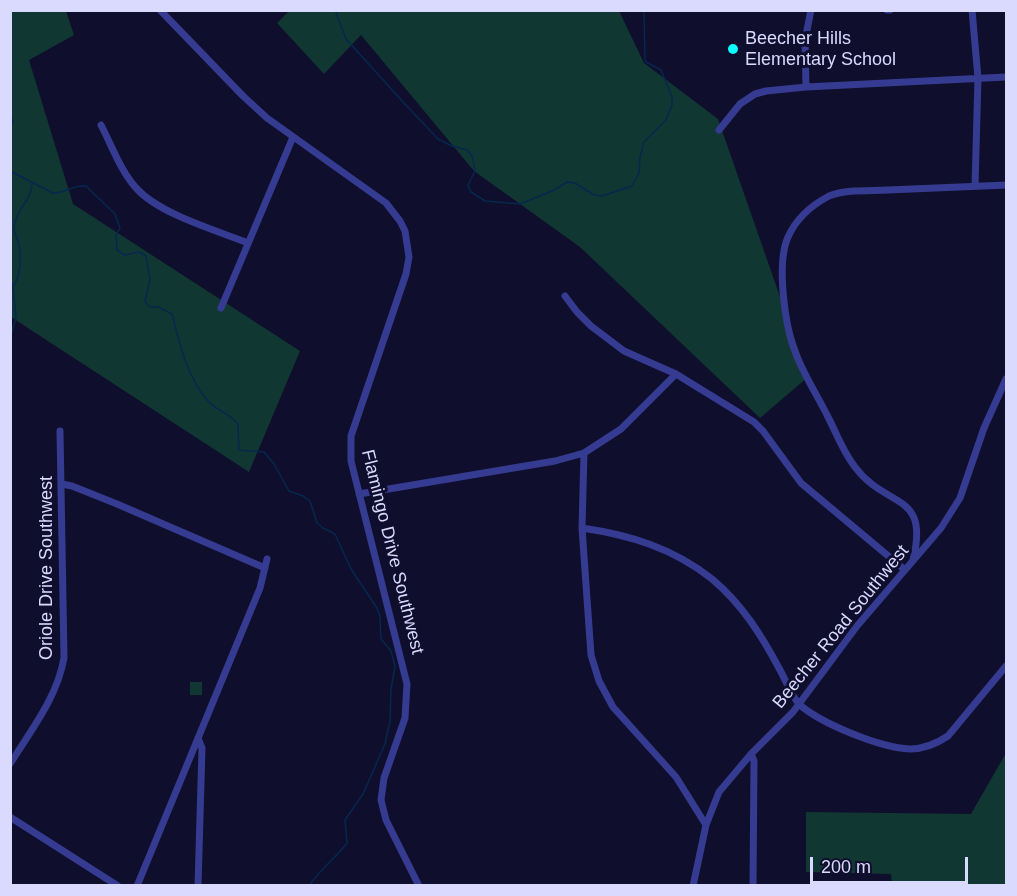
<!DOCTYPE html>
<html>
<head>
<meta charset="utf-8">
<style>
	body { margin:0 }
	#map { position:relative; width:1017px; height:896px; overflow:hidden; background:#100e2d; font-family:Helvetica,sans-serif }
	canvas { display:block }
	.frame { position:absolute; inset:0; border:12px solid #dadaff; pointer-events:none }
	.scale { position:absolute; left:810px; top:857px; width:158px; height:27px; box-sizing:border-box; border:3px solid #dadaff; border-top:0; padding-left:8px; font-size:18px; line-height:21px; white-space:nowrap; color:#dadaff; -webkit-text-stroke:4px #100e2d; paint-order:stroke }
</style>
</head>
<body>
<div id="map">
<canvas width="1017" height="896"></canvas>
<div class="frame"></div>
<div class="scale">200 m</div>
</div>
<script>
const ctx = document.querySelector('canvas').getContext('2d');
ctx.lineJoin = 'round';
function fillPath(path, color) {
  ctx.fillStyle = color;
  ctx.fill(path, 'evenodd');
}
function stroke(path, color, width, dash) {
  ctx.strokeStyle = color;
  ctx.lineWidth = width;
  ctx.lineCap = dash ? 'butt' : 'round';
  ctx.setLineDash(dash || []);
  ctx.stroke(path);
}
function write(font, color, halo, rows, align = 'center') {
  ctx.font = font + ' Helvetica,sans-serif';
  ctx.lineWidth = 6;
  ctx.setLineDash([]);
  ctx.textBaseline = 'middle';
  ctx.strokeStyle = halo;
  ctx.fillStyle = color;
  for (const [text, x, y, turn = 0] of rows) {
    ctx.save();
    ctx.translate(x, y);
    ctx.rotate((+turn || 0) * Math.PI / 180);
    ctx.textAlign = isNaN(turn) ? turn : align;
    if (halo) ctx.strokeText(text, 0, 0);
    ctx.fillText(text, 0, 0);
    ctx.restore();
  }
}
fillPath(new Path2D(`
	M290 10 619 11 644 63 718 119 808 377 760 418 580 247 474 171 361 35 324 74 277 23Z
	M10 11H66L74 35 29 60 73 204 300 351 249 472 11 317Z
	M190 682H202V695H190Z
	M1006 753V885H892L891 874 806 872V812L971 814Z`), '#113732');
stroke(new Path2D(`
	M335 10 346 39 404 103 438 139 452 146 467 150 472 156 475 171 468 185 471 192 485 201 520 204 554 190 567 182 575 183 594 195 602 196 632 186 639 173 640 157 644 142 666 120 672 105V97L661 70 646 62 645 59 644 10
	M10 110 13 122 10 128
	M10 171 53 193C66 193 72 185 86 186L115 214 120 228 116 235 117 250 124 255 139 252 146 256 150 279 145 302 150 307H158L172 314C180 345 186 375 208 401 216 410 229 413 238 424L239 450 264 452 274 464 289 491 303 496 310 501 317 523 323 528 335 534 351 569 377 608 380 616 381 639 391 651 395 666 391 689 390 721 385 744 363 794 345 820 347 843C336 858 319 870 309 886
	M10 338 16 318 13 286C21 277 22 253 18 241 16 236 14 233 14 227 15 211 31 201 32 184`), '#05284f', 1.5);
stroke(new Path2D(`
	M160 10 243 96 267 118 386 203 400 221 405 231 409 257 406 274 351 436V461L407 684 405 718 384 778 381 800 386 820 419 886
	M887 10H890
	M972 10 978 78 975 186
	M806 87 805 40 811 10
	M101 125C112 146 121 172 137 189 160 214 215 230 248 243
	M719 130 740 104 755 94 766 91 806 87 1006 77
	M565 296 577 312 591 326 624 351 676 374 754 422 763 431 801 483 905 570
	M221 308 293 137
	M584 453 582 528 591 655 599 681 613 707 676 777 706 825
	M62 484 72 486 117 504 265 568
	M359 494 555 461 584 453 621 429 676 374
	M582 528C630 535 673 548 712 579 742 604 762 636 780 670 785 679 793 699 800 705 822 724 881 748 910 749 924 749 936 744 948 736L1006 666
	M913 560C930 491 886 509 855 467 843 452 836 432 827 415 817 395 804 375 796 354 785 327 776 264 788 237 796 219 812 205 829 196 847 189 869 191 888 190 928 188 967 187 1006 185
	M198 738 202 748 198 886
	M751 754 754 761 753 886
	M10 764C31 730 57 698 64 658L60 431
	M10 817 118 886
	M137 886 260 588 267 559
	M693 886 706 825 719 792 751 754 793 712 857 626 941 528 960 498 984 428 1006 379`), '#353b90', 7);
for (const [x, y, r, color] of [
	[733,49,6,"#06fffe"]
]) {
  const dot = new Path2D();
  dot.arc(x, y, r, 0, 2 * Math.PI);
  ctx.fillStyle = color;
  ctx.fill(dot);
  stroke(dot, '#100e2d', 2);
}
write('18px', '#dadaff', '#100e2d', [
	["Beecher Hills",745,39],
	["Elementary School",745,60]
], 'left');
write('18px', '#dadaff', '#100e2d', [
	["Flamingo Drive Southwest",392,552,76],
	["Oriole Drive Southwest",47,568,-90],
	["Beecher Road Southwest",841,627,-51]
]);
</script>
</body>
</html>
